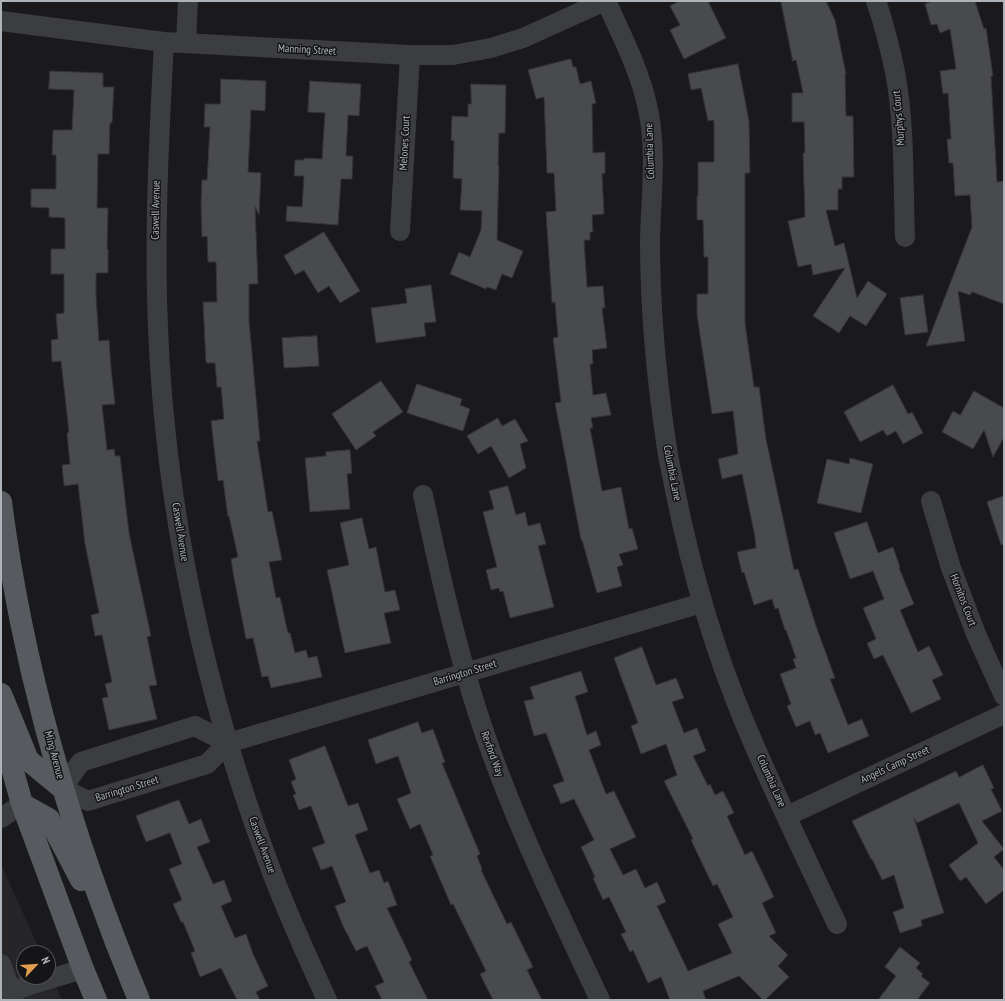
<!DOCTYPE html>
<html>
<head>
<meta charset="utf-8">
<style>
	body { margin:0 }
	#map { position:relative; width:1005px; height:1001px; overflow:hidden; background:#1a1a1c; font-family:"PT Sans Narrow",sans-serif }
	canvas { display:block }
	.frame { position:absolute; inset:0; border:2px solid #aeb3ba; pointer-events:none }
	.north { position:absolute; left:16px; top:945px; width:40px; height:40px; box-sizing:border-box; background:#151517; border:1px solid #525458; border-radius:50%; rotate:65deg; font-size:11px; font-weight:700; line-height:16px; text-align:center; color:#aeb3ba }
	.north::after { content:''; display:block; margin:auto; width:14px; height:18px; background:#e29e4c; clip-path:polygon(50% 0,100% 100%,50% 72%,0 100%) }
</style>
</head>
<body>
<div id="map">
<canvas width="1005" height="1001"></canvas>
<div class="frame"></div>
<div class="north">N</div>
</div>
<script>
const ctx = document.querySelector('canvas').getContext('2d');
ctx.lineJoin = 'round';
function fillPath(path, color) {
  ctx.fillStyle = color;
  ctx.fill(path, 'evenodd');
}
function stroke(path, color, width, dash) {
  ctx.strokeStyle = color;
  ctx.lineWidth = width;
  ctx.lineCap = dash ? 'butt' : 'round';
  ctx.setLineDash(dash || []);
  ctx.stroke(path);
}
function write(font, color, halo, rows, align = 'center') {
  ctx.font = font + ' "PT Sans Narrow",sans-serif';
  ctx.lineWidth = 3;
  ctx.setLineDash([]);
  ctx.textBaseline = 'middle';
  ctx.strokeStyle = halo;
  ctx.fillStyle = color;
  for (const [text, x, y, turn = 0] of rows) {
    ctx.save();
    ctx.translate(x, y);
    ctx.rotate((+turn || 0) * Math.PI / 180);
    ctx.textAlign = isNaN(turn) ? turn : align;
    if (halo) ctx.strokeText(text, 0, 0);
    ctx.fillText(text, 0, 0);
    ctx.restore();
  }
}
fillPath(new Path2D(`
	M1 864 41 953H24V977L48 969 62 1000H1Z`), '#262629');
const building = new Path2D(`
	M680 1H708L726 38 684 59 670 30 680 25 670 6Z
	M781 1H826L835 20 846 74H845L846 116H853L854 177H842V189H838V210H826L835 246 844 243 857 298 868 281 887 294 866 326 850 316 839 333 813 316 845 268 813 275 811 264 798 267 788 221 805 217 803 153H805L804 122H792V93H803L796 60 793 61Z
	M933 1H975L984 29 986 28 993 76H991L997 182 1004 181V304L972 292 970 295 958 291 965 341 926 346 972 227 970 195 955 196 953 163H949L947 139H951L948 93 943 94 940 71 956 69 950 29 940 33 937 24 931 25 925 4Z
	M571 59 573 67H576L580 84 591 81 596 103 592 104 593 153 605 152V173L602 174 604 214 592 215 593 232H590V240H584L587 287 603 286 605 308H602L607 348 592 350 593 364H590L593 395 606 393 611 415 591 418 593 428H590L602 491 621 487 629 529 632 528 638 549 619 554 623 565 617 567 622 586 597 593 582 540H581L555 403 561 402 553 338 558 337 555 302 552 303 546 212 556 211 554 173H547L544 97 536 99 528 70Z
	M738 64 749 121 750 173H745V323L754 387H759L766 439 794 570 798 569 816 626 835 678 830 679 848 725 862 719 869 736 828 753 820 733 815 735 810 721 796 727 787 706 791 704 780 674 796 668 793 659 796 658 786 630H785L778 608 775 609 772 599 754 605 744 572 742 573 737 552 756 548 755 537 742 474 722 479 718 459 738 454 733 411 712 414 697 315V294H708V257H704L703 220H697V196H698V162H714V120L708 121 701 88 691 90 688 74Z
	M50 71 103 73V87H114L112 123H110L109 154H98L97 208H108L107 249H108V273H96V296L99 341 109 340 111 368 115 404 102 405 107 450 114 449 115 456H120L129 533 151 636 147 637 157 685 149 686 157 719 109 730 102 698 108 697 105 684 112 682 102 635 95 636 91 615 99 613 85 544 78 484 64 486 62 465 70 464 67 433 69 432 61 361 52 362 51 340 58 339 56 314 64 313V274H51V249H65V218L49 217V208L31 207V189H56V155H52L53 130H72L74 90 49 89Z
	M221 79 266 81 265 111 251 110 248 172 261 173 259 215 255 207 258 284H249V321L260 441H257L268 512 272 511 282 560 269 562 276 598 280 597 288 633H290L295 653 306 650 308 658 317 656 322 677 271 688 268 676 262 677 253 638 246 639 234 578 231 559 238 557 229 516 228 517 223 480 218 481 211 421 224 419 221 387H217L215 363H206L203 302H217L216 262H208L207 236 202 237 201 203 202 180H207L210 127H204L205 104H220Z
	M310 81 361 84 359 116 348 115 346 156H353L352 179H341L338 225 286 221 287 206 302 207 304 176H294L295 160H304V158L322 159 325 113 308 112Z
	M471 84 506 85 505 133H499L498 166H499L497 240 523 251 512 278 502 274 496 290 487 287 486 289 450 274 459 252 470 257 481 230 482 211 460 210 462 179 453 178 454 141 451 140 452 116 468 117V104H471Z
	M324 232 360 291 340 303 329 286 318 293 304 270 295 275 284 256Z
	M431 285 436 322 424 323 426 336 376 343 371 308 407 303 405 289Z
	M923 295 928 332 905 335 900 298Z
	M317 336 319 366 284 368 282 338Z
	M381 381 403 412 373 432 376 436 356 450 332 414Z
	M417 384 462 399 460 405 470 409 463 431 407 413Z
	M893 385 908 414 912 412 923 433 903 444 896 431 887 436 883 430 860 442 844 412Z
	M974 391 1004 408V437L993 457 984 430 973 449 942 432 953 411 960 415Z
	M498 418 502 426 515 419 528 441 520 444 526 468 509 478 491 446 478 454 467 436Z
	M350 450 352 473 347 474 350 509 310 512 305 458 326 456V452Z
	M850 458 873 464 861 513 817 503 827 459 849 464Z
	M508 486 516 515 525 512 528 526 540 523 546 544 538 546 554 607 510 618 503 591 500 592 499 588 491 590 486 570 497 567 483 512 494 509 489 491Z
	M1004 496V544L1001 545 987 502Z
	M362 518 369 549 376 547 385 592 395 590 400 610 384 613 391 643 345 653 327 570 349 565 340 523Z
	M867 522 878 553 893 547 900 567 899 568 914 604 900 610 918 652 929 646 943 675 932 680 941 699 911 713 883 655 874 659 867 643 876 639 863 608 884 599 873 571 850 579 834 533Z
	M642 647 656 685 676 678 684 698 672 702 684 733 697 728 706 751 693 756 708 786 710 784 715 795 723 791 734 813 727 816 745 855 752 851 774 897 762 903 776 933 769 936 788 955 778 966 789 977 765 1000H763L739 976 703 991 706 1000H670L661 977 648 983 633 950 630 952 621 934 626 932 609 897 603 900 593 878 595 877 581 847 594 840 574 799 561 804 553 785 564 781 546 733 534 736 524 701 534 699 530 687 581 671 588 692 575 696 587 735 596 731 601 745 589 750 606 794 614 791 636 837 610 849 623 875 636 869 645 888 657 882 666 902 657 906 688 971 732 953 718 924 733 917 717 884 713 886 691 840 693 839 664 781 677 775 666 744 641 754 631 726 638 723 614 658Z
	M418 722 422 733 433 729 445 762 442 763 480 854 477 856 482 869 481 870 507 924 511 922 533 967 527 970 542 1000H493L480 974 486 971 453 904 451 905 430 856 433 855 420 824 410 829 397 799 411 793 398 756 376 764 368 740Z
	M325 746 348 806 358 803 368 830 355 835 370 873 379 870 384 883 388 881 397 905 387 908 412 960 409 962 428 1000H382L375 986 384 982 367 946 356 951 343 926 335 906 346 902 332 866 321 870 312 848 325 843 311 806 299 810 293 795 296 794 291 782 296 779 289 760Z
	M983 765 994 788 991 789 1002 811 982 821 1004 849 994 857 1004 870V890L986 904 966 877 960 881 949 865 978 843 959 803 917 823 914 818 944 913 921 920 922 926 900 933 893 912 904 908 894 875 882 880 872 859H871L852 821 956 771 959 777Z
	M179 800 189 824 201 819 210 842 197 847 213 884 224 880 232 901 221 906 235 938 246 934 253 954 268 986 256 992 260 1000H237L221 968 200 977 191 953 195 951 183 922H181L173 904 182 900 169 869 182 864 170 833 146 842 136 816Z
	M900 947 920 963 916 968 923 974 921 976 930 983 917 1000H878L896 976 885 967Z`);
fillPath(building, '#494a4e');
stroke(building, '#343438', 1);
stroke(new Path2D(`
	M606 1C622 36 640 71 648 109 657 151 651 197 650 240 650 307 656 375 666 442 668 458 672 474 675 490 691 570 714 650 746 726 774 793 806 858 837 924
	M876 1C884 24 890 48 895 72 905 124 903 184 905 237
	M1 21 164 42 410 55H453L491 48 523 38 605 1
	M164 42C159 137 154 232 158 328 165 507 204 691 267 859 284 907 306 954 327 1000
	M186 43 188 1
	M400 231 410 55
	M423 495C443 589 464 683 499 773 528 850 565 925 600 1000
	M931 501 951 568 976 634 1004 696
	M228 743 195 726 81 762 62 788 88 801 207 764 228 743 702 603
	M787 816 1004 714
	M1 818 22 804
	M1 964 14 1000
	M1 995 33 984 83 969`), '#3b3d40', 20);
stroke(new Path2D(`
	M1 502C23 673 73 841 139 1000
	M1 694 28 760 62 788
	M1 728 22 804 83 969 96 1000
	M22 804 49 819 81 880`), '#575a5f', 22);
write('11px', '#aeb3ba', '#151517', [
	["Manning Street",307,50,3],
	["Murphys Court",899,118,-95],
	["Melones Court",405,143,-87],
	["Columbia Lane",650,151,-92],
	["Caswell Avenue",156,210,-89],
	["Columbia Lane",672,473,79],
	["Caswell Avenue",180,532,81],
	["Hornitos Court",963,600,69],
	["Barrington Street",465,673,-17],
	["Rexford Way",492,754,70],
	["Ming Avenue",54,755,75],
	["Angels Camp Street",895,765,-25],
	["Columbia Lane",771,781,66],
	["Barrington Street",127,789,-17],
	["Caswell Avenue",262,845,70]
]);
</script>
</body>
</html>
